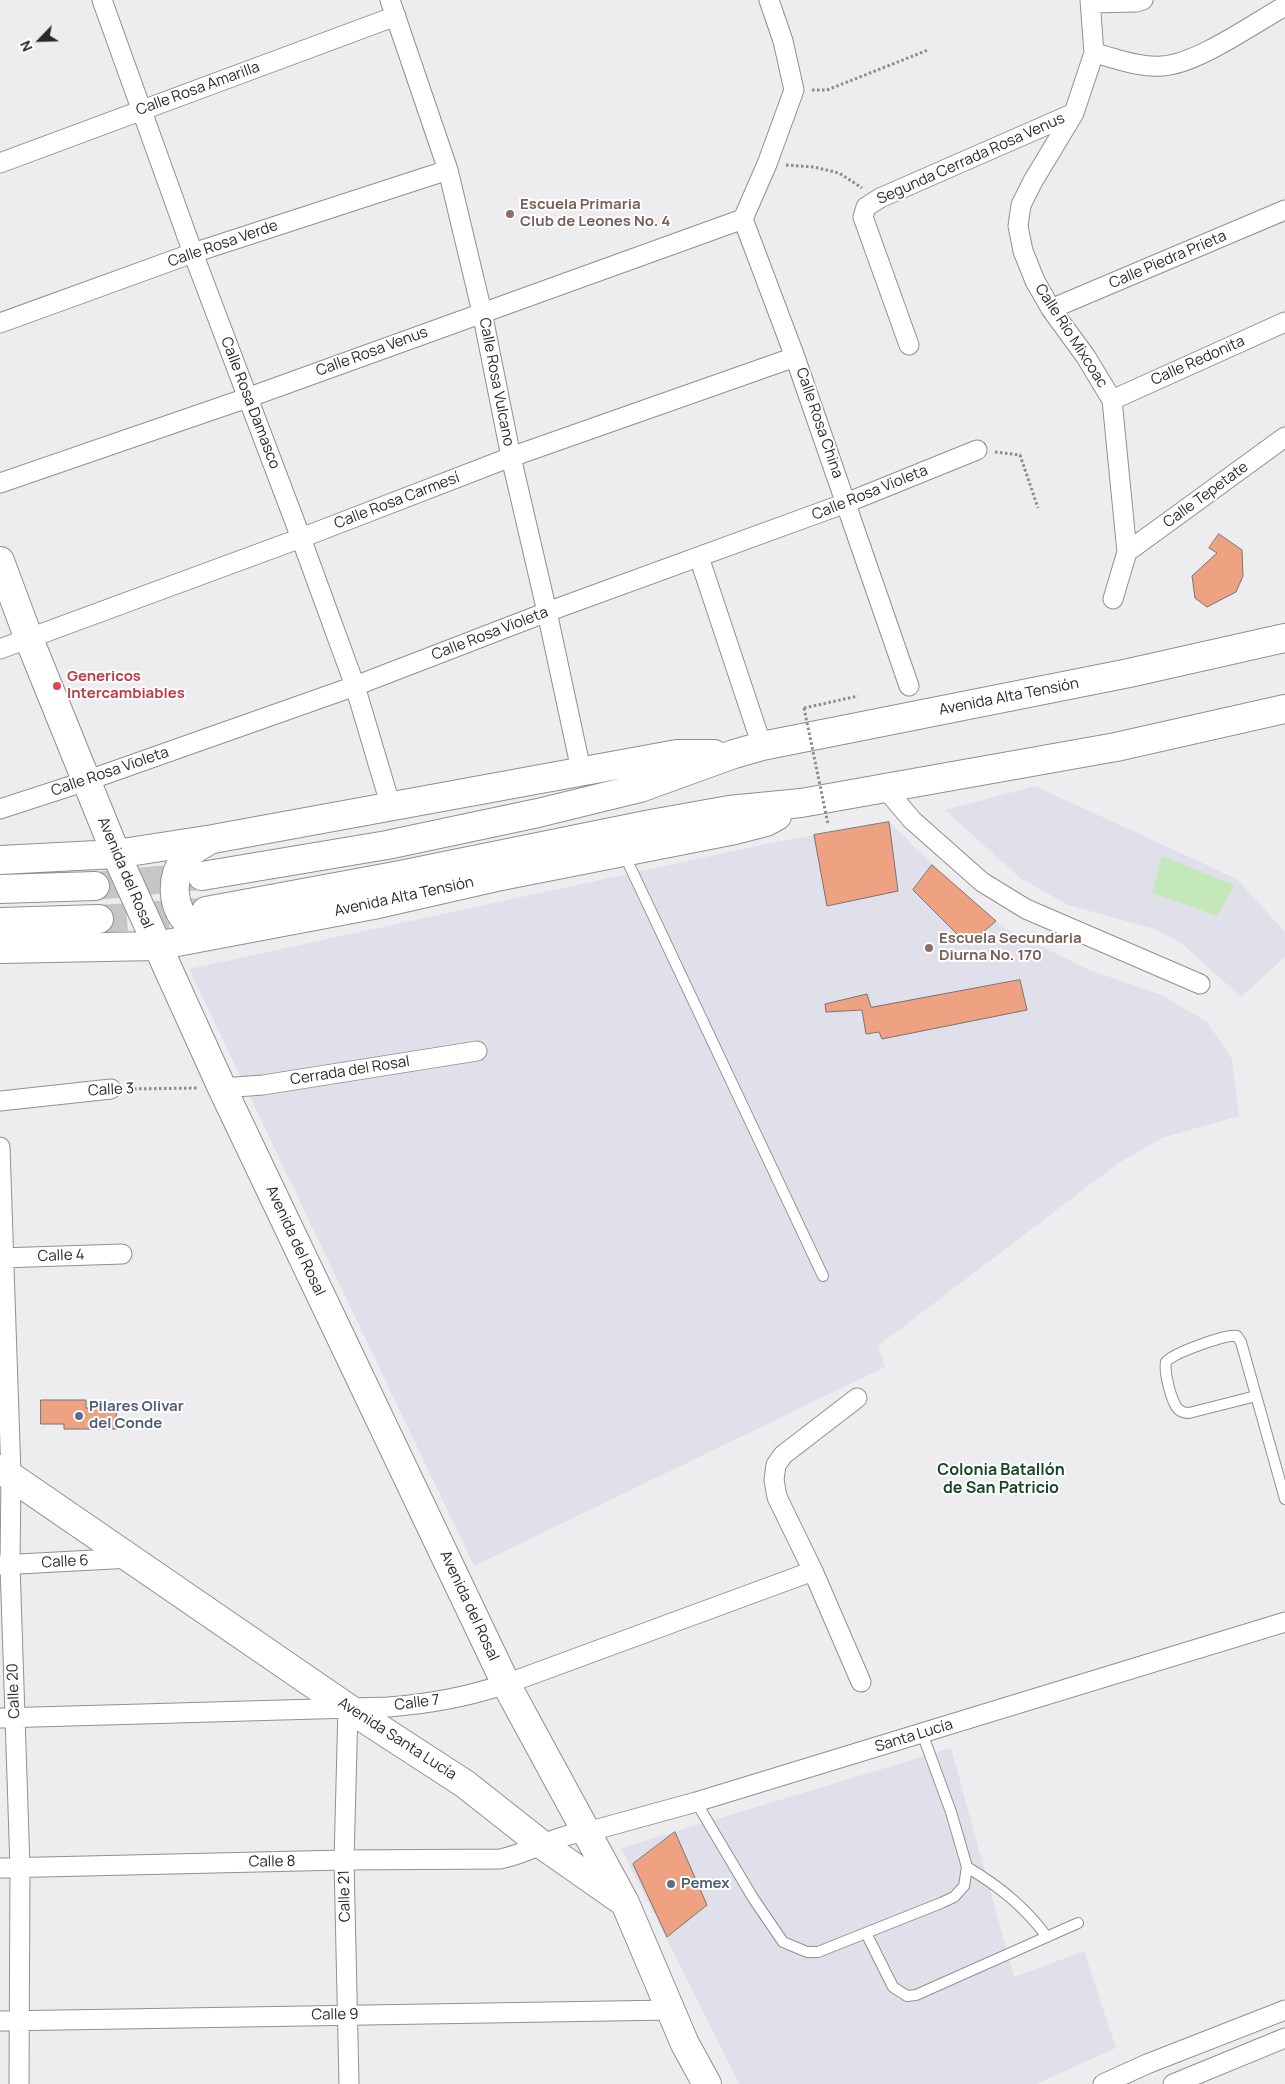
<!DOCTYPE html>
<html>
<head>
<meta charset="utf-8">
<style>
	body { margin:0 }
	#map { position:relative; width:1285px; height:2084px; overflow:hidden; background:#ededf0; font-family:Manrope,sans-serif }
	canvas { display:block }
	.north { position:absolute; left:15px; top:15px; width:50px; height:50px; -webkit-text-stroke:4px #fff; paint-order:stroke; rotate:246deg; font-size:14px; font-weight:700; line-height:20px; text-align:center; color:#29292a }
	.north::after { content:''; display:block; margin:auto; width:18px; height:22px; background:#29292a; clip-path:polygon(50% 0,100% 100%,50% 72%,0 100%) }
</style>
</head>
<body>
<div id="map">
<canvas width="1285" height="2084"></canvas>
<div class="north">N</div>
</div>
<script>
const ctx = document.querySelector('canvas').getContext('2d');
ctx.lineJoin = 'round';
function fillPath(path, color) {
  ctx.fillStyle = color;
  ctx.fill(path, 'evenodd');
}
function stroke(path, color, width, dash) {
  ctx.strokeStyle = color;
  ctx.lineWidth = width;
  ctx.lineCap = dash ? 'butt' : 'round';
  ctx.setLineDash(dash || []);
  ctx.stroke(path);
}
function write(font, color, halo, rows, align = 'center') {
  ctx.font = font + ' Manrope,sans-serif';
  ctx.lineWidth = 4;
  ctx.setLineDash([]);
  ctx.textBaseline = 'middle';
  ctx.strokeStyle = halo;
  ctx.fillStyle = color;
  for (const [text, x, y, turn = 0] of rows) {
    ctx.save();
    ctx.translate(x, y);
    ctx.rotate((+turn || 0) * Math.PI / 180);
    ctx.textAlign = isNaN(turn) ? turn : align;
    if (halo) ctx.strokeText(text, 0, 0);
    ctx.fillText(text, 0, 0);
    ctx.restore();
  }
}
fillPath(new Path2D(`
	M1035 786 1237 879 1285 932V957L1241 997 1181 943 1154 929 1068 905 1020 878 945 810Z
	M889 822 942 873 1004 928 1087 969 1162 995 1207 1022 1232 1059 1239 1116 1162 1138 1117 1164 878 1346 885 1367 474 1566 189 969 775 842Z
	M951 1748 1014 1977 1084 1951 1116 2048 1036 2084H739L621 1848Z`), '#e0e0ea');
fillPath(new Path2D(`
	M1162 856 1235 885 1217 916 1152 893Z`), '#c5e8ba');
const building = new Path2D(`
	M1219 534 1242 550 1243 576 1236 592 1207 607 1195 598 1192 576 1217 553 1209 548Z
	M889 822 898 891 827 906 814 835Z
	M932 865 996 921 968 945 913 890Z
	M1020 980 1027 1010 882 1039 879 1032 866 1034 862 1010 826 1012 825 1004 867 994 871 1007Z
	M41 1400H86V1408H116L117 1429H64V1424H41Z
	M675 1832 707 1905 667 1937 633 1864Z`);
fillPath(building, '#efa281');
stroke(building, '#777473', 1);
stroke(new Path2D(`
	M95 886 200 876
	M99 919 202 912`), '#c6c6c8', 28, [28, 14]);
const lane = new Path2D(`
	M624 854 823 1276
	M1256 1396 1189 1413C1185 1413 1181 1412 1178 1409 1171 1401 1164 1372 1166 1362 1173 1353 1226 1334 1237 1336L1241 1342 1285 1499
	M696 1802 753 1898 783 1942 807 1952H818L941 1903 954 1897 964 1886 967 1867 951 1812 922 1733
	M967 1867C1000 1887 1025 1907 1047 1937
	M866 1933 893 1987 907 1996 916 1995 1078 1923`);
const street = new Path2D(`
	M102 0 193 253 301 538 355 686 391 807
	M390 0 448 170 482 312 511 457 547 612 581 770
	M1090 0 1094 53 1074 113 1033 181 1021 205 1018 226 1023 251 1035 281 1051 309 1086 357 1112 400 1127 552 1113 599
	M1091 3 1136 2 1143 0
	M1094 53C1115 58 1140 68 1162 66 1197 64 1253 24 1285 6
	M0 163 396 16
	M743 219 795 357 909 686
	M743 219 767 164 794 90 783 41 769 0
	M1051 309 1285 210
	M0 323 193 253 448 170
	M909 345 863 217 866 207 880 198 1074 113
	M1112 400 1285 322
	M0 483 247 398 743 219
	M1127 552 1285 437
	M699 557 762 746
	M0 649 301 538 511 457 795 357
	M884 787 912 820 982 882 1026 909 1200 984
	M0 809 86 781 355 686 547 612 846 503 977 450
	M222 1088 263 1085 477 1051
	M0 1101 111 1089
	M0 1147 11 1475 10 1565 20 1868 19 2084
	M0 1258 122 1254
	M857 1398 783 1455 776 1465 774 1480 777 1497 813 1571 861 1682
	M0 1565 131 1558
	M348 1708 344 1860 349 2084
	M0 1718 388 1707C429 1704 467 1697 506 1684L813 1571
	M0 1868 344 1860 500 1859C531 1853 556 1834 587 1832L696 1802 1285 1622
	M0 2021 671 2010
	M1103 2084 1147 2064 1285 2010
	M1173 2084 1285 2038`);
const secondary = new Path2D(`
	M0 561 29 639 116 854 222 1088 506 1684 625 1903 685 2044 707 2084
	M210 840C201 845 191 850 185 858 170 878 171 909 191 925 197 930 205 932 212 935
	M0 860 116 854 213 839 677 754H714
	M202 876 387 845 538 813 640 788 734 754 762 746 1129 673 1285 638
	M0 889 95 886
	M206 911 395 876 651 824 729 810 801 803 1116 747 1285 709
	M0 922 99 919
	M0 949 156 946 373 905 496 877 735 830 766 822 777 816
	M0 1469 348 1708 465 1784 541 1844 621 1900`);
stroke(lane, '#909092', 12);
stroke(street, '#909092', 21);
stroke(secondary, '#909092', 30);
stroke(new Path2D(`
	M812 90H827L928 50
	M786 165 814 167 839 173 862 188
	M995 452 1020 455 1038 508
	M804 708 858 696
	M129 1089 198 1088`), '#8c8c8e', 3, [2.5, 2.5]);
stroke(lane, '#fff', 10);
stroke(street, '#fff', 19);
stroke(secondary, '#fff', 28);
stroke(new Path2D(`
	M804 708 828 824`), '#8c8c8e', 3, [2.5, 2.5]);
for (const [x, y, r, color] of [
	[510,214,5,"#8d6e63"],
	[57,686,5,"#e0444e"],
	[929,948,5,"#8d6e63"],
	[79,1416,5,"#5c6f8a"],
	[671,1884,5,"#5c6f8a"]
]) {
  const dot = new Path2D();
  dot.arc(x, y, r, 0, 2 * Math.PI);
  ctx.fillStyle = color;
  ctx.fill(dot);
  stroke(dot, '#fff', 2);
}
write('15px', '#29292a', '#fff', [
	["Calle Rosa Amarilla",198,89,-20],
	["Segunda Cerrada Rosa Venus",971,159,-24],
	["Calle Rosa Verde",223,244,-19],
	["Calle Piedra Prieta",1168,260,-23],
	["Calle Río Mixcoac",1071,336,57],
	["Calle Rosa Venus",372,352,-20],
	["Calle Redonita",1198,361,-24],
	["Calle Rosa Vulcano",496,382,79],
	["Calle Rosa Damasco",250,403,69],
	["Calle Rosa China",819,423,71],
	["Calle Rosa Violeta",870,493,-22],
	["Calle Tepetate",1206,495,-36],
	["Calle Rosa Carmesí",397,501,-21],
	["Calle Rosa Violeta",490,634,-21],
	["Avenida Alta Tensión",1009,697,-11],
	["Calle Rosa Violeta",110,772,-19],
	["Avenida del Rosal",125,873,67],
	["Avenida Alta Tensión",404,897,-12],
	["Cerrada del Rosal",350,1071,-9],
	["Calle 3",111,1090,-3],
	["Avenida del Rosal",295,1241,65],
	["Calle 4",61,1256,-2],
	["Calle 6",65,1562,-3],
	["Avenida del Rosal",469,1606,65],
	["Calle 20",14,1691,-92],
	["Calle 7",417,1703,-7],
	["Santa Lucía",914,1736,-17],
	["Avenida Santa Lucía",397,1739,33],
	["Calle 8",272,1862,-1],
	["Calle 21",345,1896,-91],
	["Calle 9",335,2015,-1]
]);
write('bold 15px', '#785e54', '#fff', [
	["Escuela Primaria",520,205],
	["Club de Leones No. 4",520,222],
	["Escuela Secundaria",939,939],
	["Diurna No. 170",939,956]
], 'left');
write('bold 15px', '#be3a42', '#fff', [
	["Genericos",67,677],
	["Intercambiables",67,694]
], 'left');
write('bold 15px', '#4e5e75', '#fff', [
	["Pilares Olivar",89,1407],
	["del Conde",89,1424],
	["Pemex",681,1884]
], 'left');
write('bold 16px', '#144724', '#fff', [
	["Colonia Batallón",1001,1471],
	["de San Patricio",1001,1489]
]);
</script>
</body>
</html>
